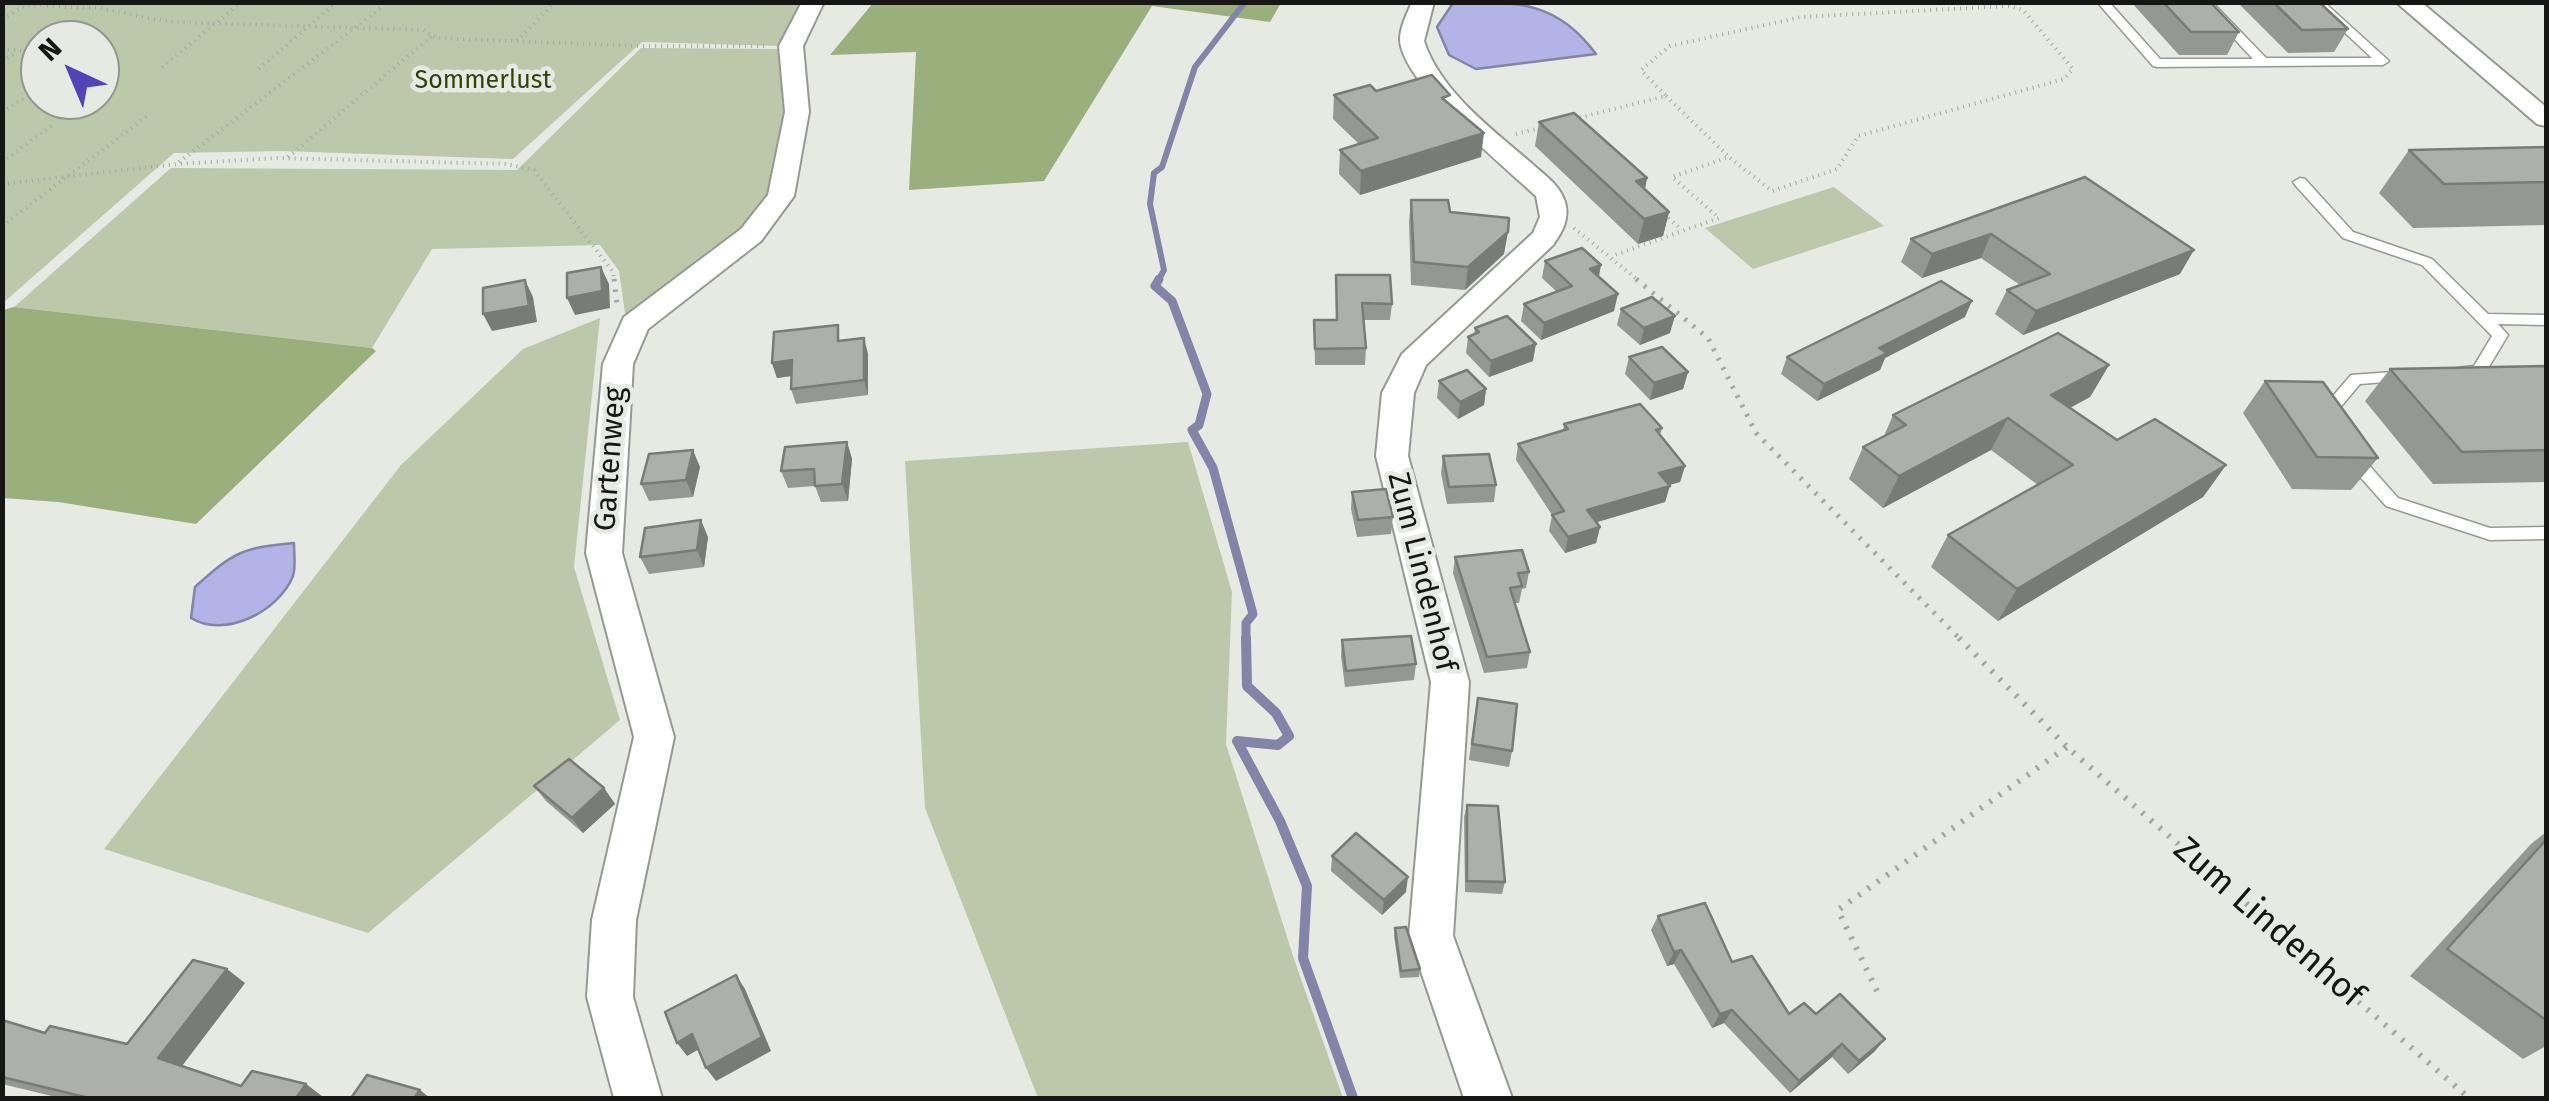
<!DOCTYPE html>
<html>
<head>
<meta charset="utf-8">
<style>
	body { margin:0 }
	#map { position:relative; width:2549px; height:1101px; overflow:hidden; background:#e7eae3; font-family:"Fira Sans",sans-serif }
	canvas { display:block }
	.frame { position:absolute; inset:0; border:5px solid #161715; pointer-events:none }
	.north { position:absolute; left:20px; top:20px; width:100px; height:100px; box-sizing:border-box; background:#e7eae3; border:2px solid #939691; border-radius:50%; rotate:316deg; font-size:28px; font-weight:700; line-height:40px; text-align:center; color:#161715 }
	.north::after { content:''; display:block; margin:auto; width:35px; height:45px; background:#5342ba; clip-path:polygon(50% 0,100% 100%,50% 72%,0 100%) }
</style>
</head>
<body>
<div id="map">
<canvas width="2549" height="1101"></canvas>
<div class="frame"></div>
<div class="north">N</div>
</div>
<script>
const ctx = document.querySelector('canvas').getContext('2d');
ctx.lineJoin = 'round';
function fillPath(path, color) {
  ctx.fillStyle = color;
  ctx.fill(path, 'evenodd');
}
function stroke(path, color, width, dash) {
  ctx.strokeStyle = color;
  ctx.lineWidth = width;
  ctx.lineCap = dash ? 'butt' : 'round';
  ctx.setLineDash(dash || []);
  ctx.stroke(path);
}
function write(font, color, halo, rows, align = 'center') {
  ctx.font = font + ' "Fira Sans",sans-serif';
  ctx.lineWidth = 9;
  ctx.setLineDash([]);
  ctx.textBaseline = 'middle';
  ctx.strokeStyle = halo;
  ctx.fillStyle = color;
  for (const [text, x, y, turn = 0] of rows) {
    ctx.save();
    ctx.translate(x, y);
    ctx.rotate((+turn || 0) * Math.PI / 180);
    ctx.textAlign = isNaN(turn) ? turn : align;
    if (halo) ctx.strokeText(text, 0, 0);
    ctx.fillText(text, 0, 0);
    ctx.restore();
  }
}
fillPath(new Path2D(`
	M3 3H806L780 46 642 42 513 159 282 151 174 153 3 303ZM40 40H100V100H40Z
	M641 48 781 49 791 112 774 198 743 236 636 315 625 313 619 271 600 245 432 249 372 348 14 307 171 168 517 170Z
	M1834 187 1884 226 1753 269 1705 228Z
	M600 318 574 567 620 720 368 933 104 849 401 465 523 349Z
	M1188 442 1232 592 1226 744 1294 959 1343 1098H1038L925 808 905 461Z`), '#bcc8a9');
fillPath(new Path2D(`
	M873 3V2L1281 3 1270 22 1152 6 1044 181 909 190 916 52 830 55Z
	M14 307 372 348 376 351 196 524 58 502 3 498V310Z`), '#9baf7c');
const water = new Path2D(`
	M1453 3C1518 2 1556 0 1596 54L1476 69 1449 55 1437 27Z
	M294 543C294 553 296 567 293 576 279 611 225 639 191 618L195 587C234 552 241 548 294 543Z`);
fillPath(water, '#b2b3e6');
stroke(water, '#8384a7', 2.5);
stroke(new Path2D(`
	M1158 281 1164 270 1150 204 1154 173 1162 167 1195 67 1245 2`), '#8384a7', 6);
stroke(new Path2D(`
	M1159 279 1155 286 1172 301 1207 394 1199 425 1192 430 1213 468 1253 614 1246 623V641`), '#8384a7', 9);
stroke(new Path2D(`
	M1246 638 1247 686 1276 713 1289 736 1278 745 1237 741 1280 821 1307 886 1303 958 1353 1098`), '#8384a7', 10);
const service = new Path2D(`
	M2097 2H2109L2160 59H2253L2200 2H2212L2266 58H2372L2312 2H2324L2389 61 2383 65 2157 67 2153 66Z
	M2300 178 2305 179 2353 232 2432 259 2488 314 2546 315V325L2498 324 2508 335 2484 375 2457 376 2454 372 2457 368 2474 366 2492 336 2422 265 2343 238 2295 185 2293 182Z
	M2406 371 2414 376 2411 380 2360 384 2327 423H2315L2313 419 2351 375Z
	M2352 451 2358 453 2398 498 2490 528 2546 527V539L2490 540 2386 506 2346 461 2344 457Z`);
const minor = new Path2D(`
	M802 2H824L803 46 809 112 794 196 761 241 648 329 633 364 622 553 674 737 636 920 633 997 662 1098H614L587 997 592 920 634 737 586 553 603 364 624 317 741 229 768 195 785 112 779 46Z
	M1412 2H1434L1424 41C1440 91 1492 129 1530 162 1543 174 1560 185 1565 202 1570 219 1562 232 1553 245L1426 365 1414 393 1408 456 1469 682 1453 936 1512 1098H1464L1409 936 1431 682 1376 456 1382 393 1402 354 1533 233 1540 217 1536 196C1504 166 1402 83 1400 40 1400 27 1407 14 1412 2Z
	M2396 2H2421L2546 107V126L2537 124Z`);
stroke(service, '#969992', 3);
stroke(minor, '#969992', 4);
stroke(new Path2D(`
	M45 2V6L98 8 171 22 423 30 436 38 639 46H768
	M2 19 26 5 47 4
	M517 41 555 2
	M2 49 40 52
	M2 61 17 52
	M162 67 241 2
	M259 69 333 5
	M1666 96 1728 156
	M2 112 40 88
	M1574 119 1666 96 1641 70 1670 46 1801 17 2009 6 2023 10 2073 69 2064 79 1858 136 1837 169 1772 191 1729 157 1672 177 1719 218 1612 256
	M1516 134 1544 127
	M288 157 432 36
	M2 162 54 124
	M179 162 382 7
	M2 184 177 164 277 158 507 164 534 170 613 272 614 281
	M1664 214 1682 230
	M2 226 150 114
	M1574 228 1639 281`), '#a5a8a2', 4, [1, 5]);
stroke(new Path2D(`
	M614 279 617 305
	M1636 279 1708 338 1756 433 1962 641`), '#a5a8a2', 5, [2.5, 8]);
stroke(new Path2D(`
	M1959 638 2067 747 2469 1098
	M1877 991 1838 910 2067 747`), '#a5a8a2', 6, [2.5, 9]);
fillPath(service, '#fff');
fillPath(minor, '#fff');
fillPath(new Path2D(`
	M2131 2H2210L2239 32 2227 55H2179Z
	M2237 2H2319L2348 29 2334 52 2288 53Z
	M1376 91 1449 104 1481 157 1360 195 1339 174 1340 150 1359 144 1333 119 1334 95Z
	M1539 122 1647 178 1645 190 1669 212 1663 236 1638 244 1535 146Z
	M2546 147V225L2413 228 2379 193 2409 150Z
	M2085 177 2180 274 2023 335 1995 314 2007 290 2020 285 1981 258 1922 278 1901 262 1911 239Z
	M1411 200 1450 212 1504 254 1465 290 1411 285 1409 222Z
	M1545 261 1614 311 1541 340 1521 321 1524 304 1557 292 1542 278Z
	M1336 275 1392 304 1390 320H1364L1366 348 1365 365H1315L1314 320H1336Z
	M1621 309 1670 333 1640 345 1617 325Z
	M1965 317 1885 358 1880 370 1817 401 1781 374 1787 357Z
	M1475 328 1533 361 1489 377 1466 353 1468 337 1474 335Z
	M842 341 868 354V395L796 404 791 389 792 376 777 378 772 363Z
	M1629 357 1688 372 1683 389 1650 400 1625 374Z
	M2109 365 2090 397 2070 408 2117 440 2226 465 2203 497 1998 621 1931 567 1948 535 2038 485 1991 450 1883 508 1849 479 1863 447 1884 436 1893 415Z
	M2546 366V482L2433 484 2365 401 2390 369Z
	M1439 381 1486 389 1484 405 1458 419 1437 398Z
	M2265 381 2378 458 2351 490 2292 489 2243 413Z
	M1564 424 1662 428 1660 435 1685 466 1680 482 1669 485 1665 502 1596 522 1600 527 1596 543 1565 553 1549 531 1552 515 1516 460 1518 444 1563 430Z
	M847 442 852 459 848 501 821 502 815 486 788 488 781 471Z
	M1443 456 1496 485 1494 502 1447 504 1441 473Z
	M700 467 693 497 649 501 641 484Z
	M1352 492 1393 517 1391 534 1357 537 1351 509Z
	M708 537 704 567 649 574 640 557Z
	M1455 557 1529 572 1526 588 1522 589 1519 603H1515L1530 652 1527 668 1484 673 1453 573Z
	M1342 640 1416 664 1414 680 1345 687 1341 656Z
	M1475 714 1512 751 1509 767 1469 760Z
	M534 786 604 788 615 804 583 833 546 801Z
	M1467 805 1505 882 1502 894 1465 892 1464 817Z
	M2546 832V1046L2523 1059 2410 976 2531 844Z
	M1332 856 1406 892 1382 915 1331 871Z
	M1658 916 1732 962 1789 1014H1816L1885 1039 1874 1052 1848 1074 1832 1057 1790 1093 1724 1023 1712 1028 1674 964 1667 966 1651 930Z
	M1395 928 1420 969 1419 977 1400 978 1394 936Z
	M245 983 182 1066 241 1086 306 1084 323 1097 322 1098H60L2 1084V1020L45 1033 127 1044Z`), '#959792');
fillPath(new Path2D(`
	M1484 133 1481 157 1360 195 1361 171Z
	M1647 178 1642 202 1636 181Z
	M1669 212 1663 236 1638 244 1644 219Z
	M1508 232 1504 254 1465 290 1468 267Z
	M1991 234 1981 258 1922 278 1932 254Z
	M2194 250 2180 274 2023 335 2036 311Z
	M1601 265 1598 282 1590 269Z
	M601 267 609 284 610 308 575 315 567 298Z
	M525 280 533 297 537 322 492 331 483 314Z
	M1618 294 1614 311 1541 340 1544 323Z
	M1972 301 1965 317 1885 358 1880 370 1817 401 1824 384 1879 348Z
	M1675 316 1670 333 1640 345 1644 328Z
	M864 338 868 354V395L864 380Z
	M1536 344 1533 361 1489 377 1491 361Z
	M792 360 797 375 777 378 772 363Z
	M2109 365 2090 397 2033 427 2051 395Z
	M1688 372 1683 389 1650 400 1654 383Z
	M1486 389 1484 405 1458 419 1460 402Z
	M2008 418 1991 450 1883 508 1899 476Z
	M847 442 852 459 848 501 842 484Z
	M693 450 700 467 693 497 686 480Z
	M2226 465 2203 497 1998 621 2017 589Z
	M1685 466 1680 482 1655 489 1659 473Z
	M1670 486 1665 502 1584 526 1587 510Z
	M701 520 708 537 704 567 697 550Z
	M1600 527 1596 543 1565 553 1568 537Z
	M604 788 615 804 583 833 572 818Z
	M1408 877 1406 892 1382 915 1384 900Z
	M1681 950 1674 964 1667 966 1674 952Z
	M227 969 245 983 178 1071 158 1058Z
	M736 975 745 989 771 1051 716 1081 706 1068Z
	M1732 1010 1724 1023 1712 1028 1720 1014Z
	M692 1034 703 1047 687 1056 677 1043Z
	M1885 1039 1874 1052 1848 1074 1859 1061Z
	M1842 1044 1832 1057 1790 1093 1799 1081Z
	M306 1084 323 1097 322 1098H296Z
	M420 1090 430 1098H414Z`), '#797b77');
const building = new Path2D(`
	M2163 2H2210L2239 32H2191Z
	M2273 2H2319L2348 29 2302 30Z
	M1432 75 1450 95 1442 98 1484 133 1361 171 1340 150 1378 138 1334 95 1370 85 1376 91Z
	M1574 113 1647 178 1636 181 1669 212 1644 219 1539 122Z
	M2546 147V182L2444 184 2409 150Z
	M2085 177 2194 250 2036 311 2007 290 2050 274 1991 234 1932 254 1911 239Z
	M1411 200H1448L1450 212 1509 218 1508 232 1468 267 1414 262Z
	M1582 248 1601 265 1590 269 1618 294 1544 323 1524 304 1572 286 1545 261Z
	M601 267 602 291 567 298V273Z
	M1336 275H1390L1392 304 1362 303 1366 348 1315 349 1314 320H1337Z
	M525 280 529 306 483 314V288Z
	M1941 281 1972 301 1879 348 1887 353 1824 384 1787 357Z
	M1652 297 1675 316 1644 328 1621 309Z
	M1507 316 1536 344 1491 361 1468 337 1479 332 1475 328Z
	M838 325V341L864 338V380L791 389 792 360 772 363 774 332Z
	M2058 333 2109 365 2051 395 2117 440 2155 419 2226 465 2017 589 1948 535 2073 465 2008 418 1899 476 1863 447 1906 425 1893 415Z
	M1662 347 1688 372 1654 383 1629 357Z
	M2546 366V450L2462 452 2390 369Z
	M1467 370 1486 389 1460 402 1439 381Z
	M2265 381 2323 382 2378 458 2317 457Z
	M1640 404 1662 428 1656 430 1685 466 1659 473 1670 486 1587 510 1600 527 1568 537 1552 515 1564 511 1518 444 1568 429 1564 424Z
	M847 442 842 484 815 486 814 469 781 471 785 447Z
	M693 450 686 480 641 484 649 454Z
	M1489 454 1496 485 1449 487 1443 456Z
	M1386 489 1393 517 1358 520 1352 492Z
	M701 520 697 550 640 557 645 528Z
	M1522 550 1529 572 1518 573 1522 586 1510 588 1530 652 1487 657 1455 557Z
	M1411 636 1416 664 1346 671 1342 640Z
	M1478 698 1517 704 1512 751 1472 744Z
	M569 759 604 788 572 818 534 786Z
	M1467 805 1498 806 1505 882 1467 881Z
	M1356 833 1408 877 1384 900 1332 856Z
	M2546 840V1020L2447 949Z
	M1705 903 1732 962 1752 956 1789 1014 1804 1003 1816 1014 1840 994 1885 1039 1859 1061 1842 1044 1799 1081 1732 1010 1720 1014 1681 950 1674 952 1658 916Z
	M1406 927 1420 969 1401 971 1395 928Z
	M193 960 227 969 158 1058 241 1086 252 1071 306 1084 296 1098H89L2 1077V1020L45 1033 50 1026 127 1044Z
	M736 975 762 1037 706 1068 692 1034 677 1043 665 1012Z
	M367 1075 420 1090 414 1098H351Z`);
fillPath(building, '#adb0aa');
stroke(building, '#797b77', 2.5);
write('25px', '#314208', '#e7eae3', [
	["Sommerlust",483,81]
]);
write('30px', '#161715', '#e7eae3', [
	["Gartenweg",611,459,-86],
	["Zum Lindenhof",1421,572,76]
]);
write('35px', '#161715', '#e7eae3', [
	["Zum Lindenhof",2268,923,41]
]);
</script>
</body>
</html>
